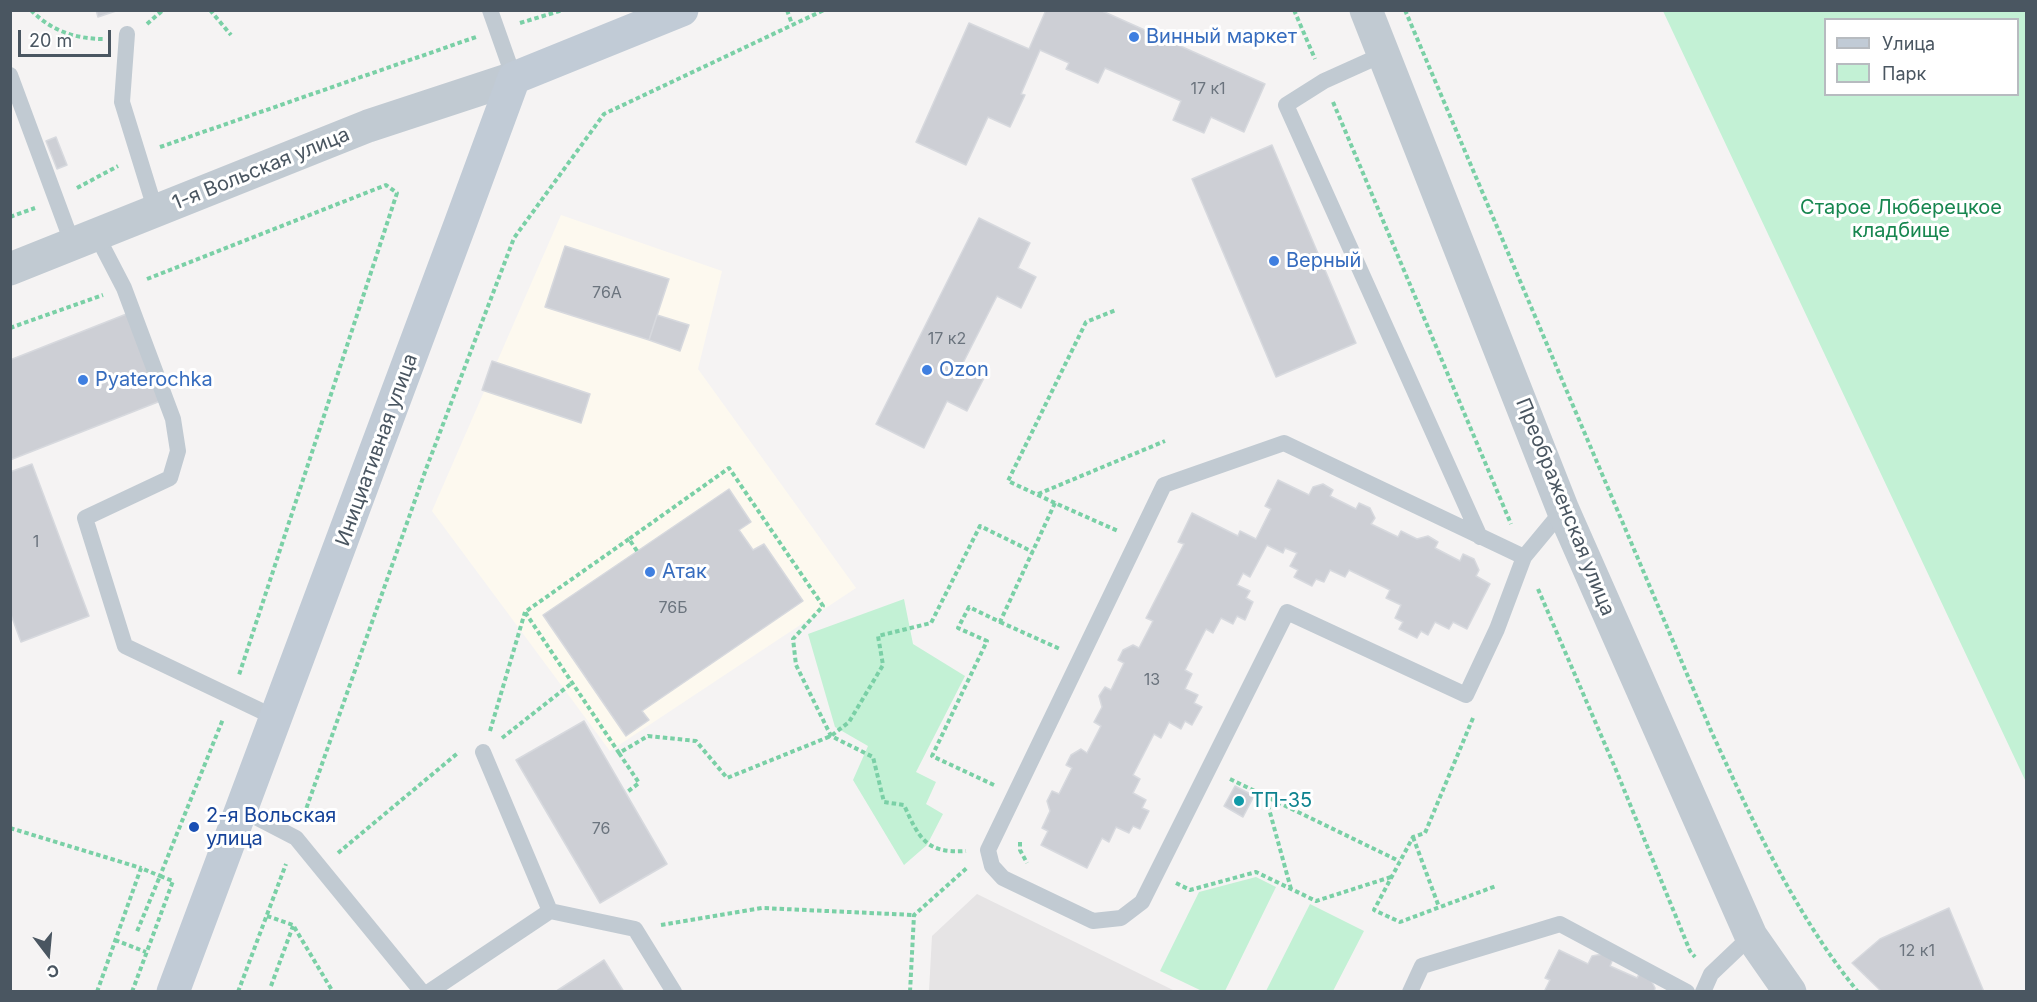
<!DOCTYPE html>
<html>
<head>
<meta charset="utf-8">
<style>
	body { margin:0 }
	#map { position:relative; width:2037px; height:1002px; overflow:hidden; background:#f5f3f3; font-family:Inter,sans-serif }
	canvas { display:block }
	.frame { position:absolute; inset:0; border:12px solid #4a5661; pointer-events:none }
	.legend { position:absolute; left:1824px; top:18px; width:195px; height:78px; box-sizing:border-box; background:#fff; border:2px solid #b7bbc0; margin:0; padding:8px 10px; list-style:none; font-size:18px; color:#4a5661 }
	.legend li { display:flex; align-items:center; gap:12px; height:30px }
	.legend b { width:30px; border:2px solid #b7bbc0 }
	.north { position:absolute; left:18px; top:924px; width:60px; height:60px; -webkit-text-stroke:4px #fff; paint-order:stroke; rotate:164deg; font-size:16px; font-weight:700; line-height:24px; text-align:center; color:#4a5661 }
	.north::after { content:''; display:block; margin:auto; width:21px; height:27px; background:#4a5661; clip-path:polygon(50% 0,100% 100%,50% 72%,0 100%) }
	.scale { position:absolute; left:18px; top:30px; width:93px; height:27px; box-sizing:border-box; border:3px solid #4a5661; border-top:0; padding-left:8px; font-size:18px; line-height:21px; white-space:nowrap; color:#4a5661; -webkit-text-stroke:4px #fff; paint-order:stroke }
</style>
</head>
<body>
<div id="map">
<canvas width="2037" height="1002"></canvas>
<div class="frame"></div>
<ul class="legend">
<li><b style="height:8px;background:#c1cbd6"></b>Улица</li>
<li><b style="height:16px;background:#c3f1d5"></b>Парк</li>
</ul>
<div class="north">С</div>
<div class="scale">20 m</div>
</div>
<script>
const ctx = document.querySelector('canvas').getContext('2d');
ctx.lineJoin = 'round';
function fillPath(path, color) {
  ctx.fillStyle = color;
  ctx.fill(path, 'evenodd');
}
function stroke(path, color, width, dash) {
  ctx.strokeStyle = color;
  ctx.lineWidth = width;
  ctx.lineCap = dash ? 'butt' : 'round';
  ctx.setLineDash(dash || []);
  ctx.stroke(path);
}
function write(font, color, halo, rows, align = 'center') {
  ctx.font = font + ' Inter,sans-serif';
  ctx.lineWidth = 6;
  ctx.setLineDash([]);
  ctx.textBaseline = 'middle';
  ctx.strokeStyle = halo;
  ctx.fillStyle = color;
  for (const [text, x, y, turn = 0] of rows) {
    ctx.save();
    ctx.translate(x, y);
    ctx.rotate((+turn || 0) * Math.PI / 180);
    ctx.textAlign = isNaN(turn) ? turn : align;
    if (halo) ctx.strokeText(text, 0, 0);
    ctx.fillText(text, 0, 0);
    ctx.restore();
  }
}
fillPath(new Path2D(`
	M561 215 722 271 698 369 856 588 610 751 432 511Z`), '#fdf9ef');
fillPath(new Path2D(`
	M977 894 1175 991H929L932 936Z`), '#e6e4e5');
fillPath(new Path2D(`
	M1663 11H2026V782ZM1826 20H2018V94H1826Z
	M904 599 913 644 965 676 916 772 936 782 926 804 943 814 927 845 904 865 853 780 868 746 835 727 808 634Z
	M1256 877 1276 887 1225 991H1202L1160 971 1199 892Z
	M1310 904 1364 931 1333 991H1266Z`), '#c3f1d5');
const building = new Path2D(`
	M96 10H119L98 17Z
	M1046 10H1100L1265 84 1244 132 1211 117 1204 133 1173 120 1181 101 1105 68 1098 83 1066 69 1069 63 1040 50 1021 94 1025 95 1010 127 988 117 966 165 916 142 969 23 1029 49Z
	M56 137 67 165 57 169 46 141Z
	M1272 145 1356 343 1276 377 1192 179Z
	M979 218 1030 243 1018 268 1036 277 1021 308 997 296 961 367 984 378 967 411 947 401 924 448 876 424Z
	M565 246 669 279 649 340 545 307Z
	M129 313 163 400 10 460V360Z
	M657 315 689 325 680 351 649 340Z
	M492 361 590 394 581 423 482 390Z
	M32 464 89 616 21 642 10 612V472Z
	M1278 480 1309 495 1313 487 1323 484 1333 490 1330 496 1356 509 1359 503 1370 508 1375 518 1371 524 1398 537 1401 531 1417 539 1428 536 1438 542 1435 548 1460 561 1463 554 1474 559 1479 570 1476 576 1490 584 1467 629 1453 622 1449 629 1435 622 1428 635 1421 631 1417 638 1399 629 1403 622 1395 618 1401 605 1386 598 1390 590 1349 570 1345 577 1330 570 1324 582 1316 579 1312 586 1294 577 1298 570 1290 566 1297 553 1285 548 1283 553 1267 545 1250 577 1243 573 1237 585 1250 591 1246 598 1253 602 1245 620 1237 616 1233 624 1221 618 1213 633 1206 629 1185 670 1192 674 1185 689 1198 695 1194 703 1202 707 1192 725 1185 721 1181 729 1169 722 1161 738 1154 734 1133 775 1140 779 1133 793 1146 800 1142 808 1149 811 1140 829 1133 826 1129 833 1116 827 1109 842 1102 838 1087 868 1041 845 1048 831 1042 828 1050 811 1047 801 1052 791 1059 794 1072 768 1066 765 1071 755 1081 749 1087 753 1101 726 1094 722 1102 707 1099 696 1105 687 1111 690 1124 663 1118 660 1123 650 1133 645 1139 648 1153 621 1146 618 1184 544 1178 542 1192 513 1238 536 1240 531 1256 539 1271 509 1265 506Z
	M729 489 751 522 739 530 753 550 764 544 803 601 642 711 649 720 626 736 543 615Z
	M584 721 667 864 600 903 516 760Z
	M1235 786 1254 796 1243 817 1224 806Z
	M1949 908 1984 992H1882L1852 963 1880 939Z
	M1559 950 1588 964 1592 956 1603 954 1613 959 1610 966 1637 978 1640 973 1650 978 1655 988 1654 992H1544L1550 980 1545 978Z
	M604 960 624 992H555Z`);
fillPath(building, '#cdcfd5');
stroke(building, '#d7d9de', 1.5);
stroke(new Path2D(`
	M31 10C51 31 76 39 104 39
	M210 10 231 35
	M787 10 792 24
	M1294 10 1315 59
	M1405 10 1712 733C1754 824 1795 914 1858 992
	M520 23 563 10
	M147 24 163 10
	M1333 102 1511 524
	M160 147 476 37
	M77 188 118 166
	M10 217 35 208
	M147 279 386 185 397 193 239 675
	M10 328 103 295
	M1038 494 1165 441
	M1055 503 1008 481 1086 322 1116 310
	M629 539 525 612 619 753 648 736 696 741 727 778 831 736 849 722 883 665 878 636 931 623 980 526 1033 552
	M637 551 629 539 729 468 823 606 793 639 796 665 831 736 873 757 884 802 904 805C919 838 926 854 966 851
	M1538 589 1616 770 1690 951 1695 957
	M1000 622 1060 649
	M1473 718 1425 833 1413 837 1374 910 1400 922 1496 886
	M490 731 525 612
	M502 738 572 683
	M619 753 639 783 626 793
	M1230 779 1399 861
	M994 785 932 756 987 641 958 628 969 607 1000 622 1055 503 1118 531
	M1266 798 1291 889
	M304 815 426 469 514 238 604 114 824 10
	M10 828 141 868
	M1413 837 1439 907
	M1020 842V850L1027 863
	M338 853 459 752
	M1176 883 1190 890 1256 872 1316 901 1391 877
	M267 916 293 925 333 992
	M661 925 762 908 914 915
	M115 940 146 952
	M271 986 293 926
	M97 992 141 868 160 876 223 719
	M132 992 173 881 160 876 136 934
	M238 992 286 864
	M910 992 914 915 968 867`), '#7ad0a6', 4, [4.5, 3]);
stroke(new Path2D(`
	M490 10 514 78
	M127 34 122 102 156 212
	M1384 54 1324 81 1286 105 1480 537
	M10 75 73 245
	M97 236 124 288 173 419 178 451 170 478 85 518 125 646 276 718
	M1524 557 1284 443 1164 485 988 850 992 866 1003 878 1093 921 1121 918 1142 902 1287 612 1466 695 1497 629 1524 557 1563 510
	M483 752 550 911
	M242 810 296 838 422 992
	M429 992 550 911 635 929 674 992
	M1410 992 1422 966 1560 924 1687 992
	M1703 992 1711 974 1751 936`), '#c1cad2', 16);
stroke(new Path2D(`
	M1366 10 1563 510 1751 936 1790 992
	M10 269 368 126 514 78`), '#c1cad2', 33);
stroke(new Path2D(`
	M173 992C288 687 402 383 514 78L682 10`), '#c1cbd6', 33);
for (const [x, y, r, color] of [
	[1134,37,6,"#3f7fe0"],
	[1274,261,6,"#3f7fe0"],
	[927,370,6,"#3f7fe0"],
	[83,380,6,"#3f7fe0"],
	[650,572,6,"#3f7fe0"],
	[1239,801,6,"#0f9aa8"],
	[194,827,6,"#1a4fb4"]
]) {
  const dot = new Path2D();
  dot.arc(x, y, r, 0, 2 * Math.PI);
  ctx.fillStyle = color;
  ctx.fill(dot);
  stroke(dot, '#fff', 2);
}
write('16px', '#6b747e', null, [
	["17 к1",1208,89],
	["76А",607,293],
	["17 к2",947,339],
	["1",36,542],
	["76Б",673,608],
	["13",1152,680],
	["76",601,829],
	["12 к1",1917,951]
]);
write('20px', '#366cbe', '#fff', [
	["Винный маркет",1146,37],
	["Верный",1286,261],
	["Ozon",939,370],
	["Pyaterochka",95,380],
	["Атак",662,572]
], 'left');
write('20px', '#4a5661', '#fff', [
	["1-я Вольская улица",261,169,-22],
	["Инициативная улица",377,450,-70],
	["Преображенская улица",1565,507,68]
]);
write('20px', '#17864f', '#fff', [
	["Старое Люберецкое",1901,208],
	["кладбище",1901,231]
]);
write('20px', '#0d838f', '#fff', [
	["ТП-35",1251,801]
], 'left');
write('20px', '#164399', '#fff', [
	["2-я Вольская",206,816],
	["улица",206,839]
], 'left');
</script>
</body>
</html>
